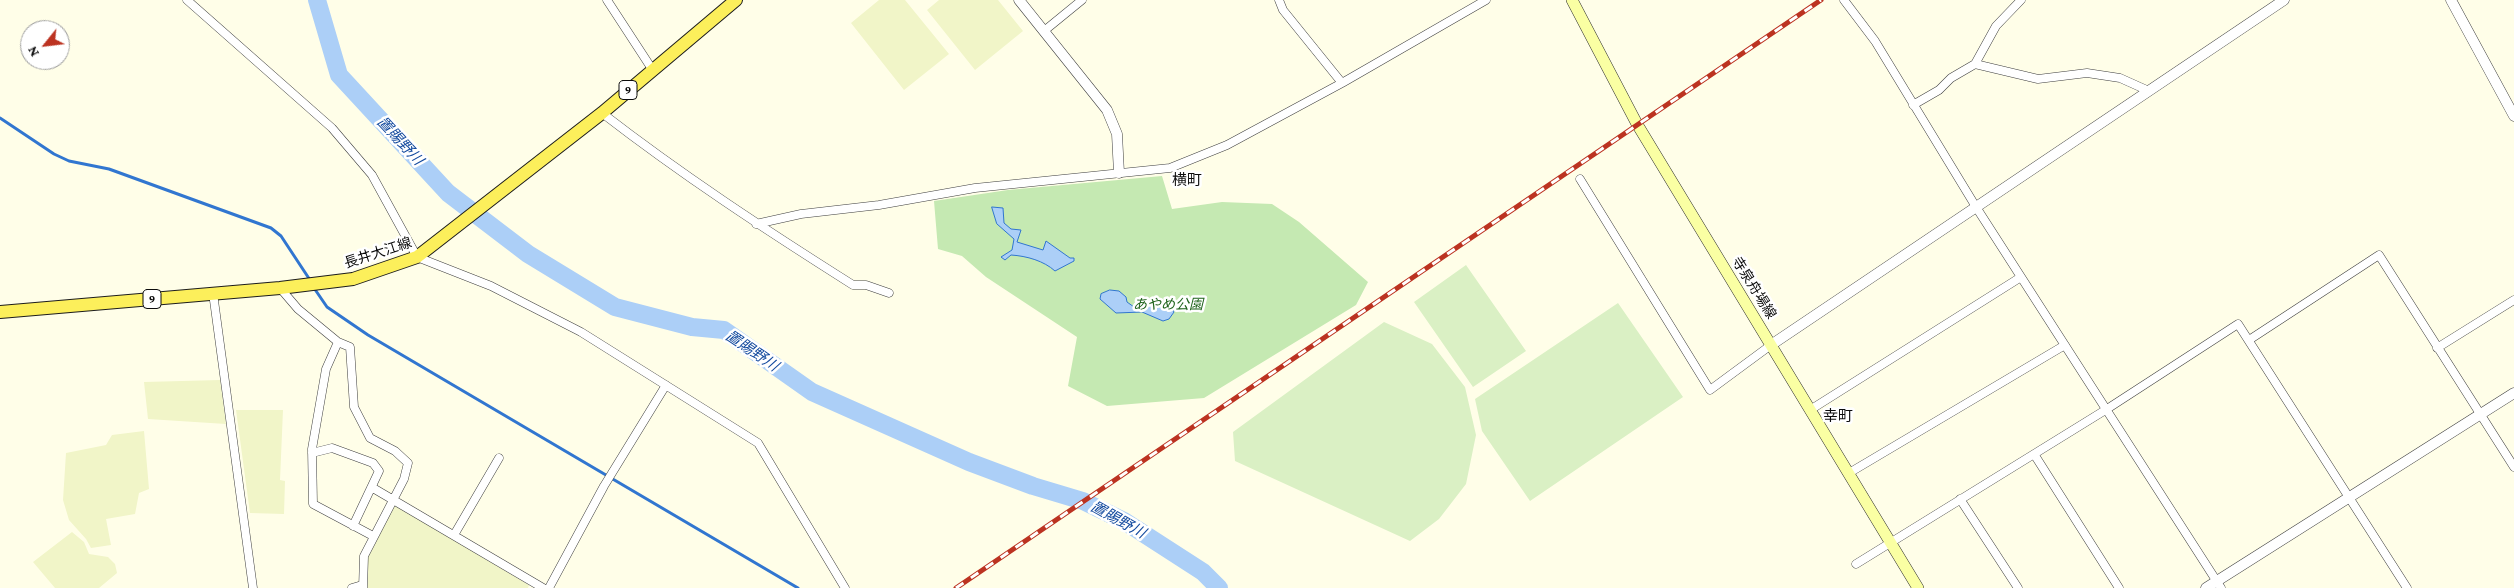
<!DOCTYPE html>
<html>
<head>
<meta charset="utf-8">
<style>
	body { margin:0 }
	#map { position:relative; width:2514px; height:588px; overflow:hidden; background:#fffee8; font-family:"Crimson Pro",serif }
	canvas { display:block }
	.north { position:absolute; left:20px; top:20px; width:50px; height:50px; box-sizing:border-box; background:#fff; border:1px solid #9d9d9d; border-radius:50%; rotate:241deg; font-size:14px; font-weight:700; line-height:20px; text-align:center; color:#0b0b0b }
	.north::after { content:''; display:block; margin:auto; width:18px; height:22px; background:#bc3321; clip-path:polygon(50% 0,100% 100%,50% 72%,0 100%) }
</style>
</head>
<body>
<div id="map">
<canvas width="2514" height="588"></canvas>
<div class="north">N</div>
</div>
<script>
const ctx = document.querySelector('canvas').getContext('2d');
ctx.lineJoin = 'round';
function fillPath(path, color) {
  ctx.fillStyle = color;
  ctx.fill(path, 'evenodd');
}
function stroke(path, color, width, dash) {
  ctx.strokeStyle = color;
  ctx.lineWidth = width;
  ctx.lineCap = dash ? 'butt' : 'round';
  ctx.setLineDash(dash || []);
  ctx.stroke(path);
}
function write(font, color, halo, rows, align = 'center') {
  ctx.font = font + ' "Crimson Pro","Noto Sans JP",serif';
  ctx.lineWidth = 5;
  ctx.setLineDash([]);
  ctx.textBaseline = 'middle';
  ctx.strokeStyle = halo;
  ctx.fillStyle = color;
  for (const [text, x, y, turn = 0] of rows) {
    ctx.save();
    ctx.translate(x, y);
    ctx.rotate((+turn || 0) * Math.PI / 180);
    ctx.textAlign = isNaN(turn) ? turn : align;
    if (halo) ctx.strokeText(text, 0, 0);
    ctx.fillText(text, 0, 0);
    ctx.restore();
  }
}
fillPath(new Path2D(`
	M879 0H905L949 54 904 90 851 23Z
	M939 0H998L1023 31 975 70 927 10Z
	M220 380 226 424 148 419 144 382Z
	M236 410H283L280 480 285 481 284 514 250 513Z
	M144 431 149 489 139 493 135 514 106 519 111 545 91 548 86 539 69 520 63 500 66 453 106 445 112 435Z
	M395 505 529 585 528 588H368L367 559Z
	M72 532 84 542 89 554 108 557 115 564 117 573 99 588H55L33 562Z`), '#f1f5c8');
fillPath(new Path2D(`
	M1162 176 1172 209 1222 202 1272 204 1299 222 1368 282 1356 305 1204 398 1107 406 1068 386 1077 337 986 277 962 256 938 249 934 201 1008 190Z`), '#c5e9b2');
fillPath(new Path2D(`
	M1466 265 1526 351 1473 387 1414 302Z
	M1618 303 1683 397 1530 501 1482 431 1475 399Z
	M1384 322 1432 344 1465 387 1476 435 1466 484 1439 519 1410 541 1235 461 1233 432Z`), '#daf0c4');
const water = new Path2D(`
	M992 207 1003 208 1004 223 1011 229 1021 230 1017 242 1043 250 1046 241 1070 258H1074V261L1055 271C1044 261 1027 256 1011 255L1005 260 1001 257 1012 250 1014 239 997 224Z
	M1110 290 1119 291 1126 297 1127 302 1134 307 1150 303 1170 305 1174 312 1169 319 1163 321 1142 312 1116 313 1100 299 1101 294Z`);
fillPath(water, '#accff7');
stroke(water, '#3176d0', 1);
stroke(new Path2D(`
	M0 118 54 154 69 161 109 169 271 228 281 236 310 280
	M314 288 327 307 368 335 798 588`), '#3176d0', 3);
stroke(new Path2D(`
	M317 0 339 75 448 193 528 254 615 307 692 327 724 330 812 392 969 462 1033 486 1083 501 1124 521 1203 572 1219 588`), '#accff7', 18);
const minor = new Path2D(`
	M187 0 332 128 372 175 417 257 491 286 581 332 758 443 845 588
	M607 0 652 69
	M1279 0 1283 10 1342 83
	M1844 0 1875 41 1976 207 2221 588
	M1044 31 1082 0
	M1975 64 2038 79 2087 73 2120 78 2149 91
	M1913 105 1939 90 1951 78 1975 64 1996 26 2021 0
	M602 113C682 175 766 230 853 285H866L889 293
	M1580 179 1710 390 1771 345
	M756 224 801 214 879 205 975 188 1170 168 1227 145 1342 83 1486 0
	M280 288 298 309 338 342 326 369 312 449 313 504 373 536
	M213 293 253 588
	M2249 340 2379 255 2514 467
	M338 342 350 347 354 407 370 438 395 451 408 463 404 479 364 556 363 588
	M2437 348 2514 300
	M1810 410 2021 277
	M312 453 332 448 373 463 379 471 353 526
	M2034 454 2119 588
	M1849 473 2065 345
	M373 488 543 588
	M1960 499 2018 588
	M454 535 499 458
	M1856 564 2107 409 2238 324 2407 588
	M352 588 362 585
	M549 588 604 486 666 385`);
const tertiary = new Path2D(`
	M1019 0 1107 110 1117 134 1119 173
	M2451 0 2514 116
	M1771 345 2284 0
	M2206 588 2514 393`);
const secondary = new Path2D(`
	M1572 0 1637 124 1918 588`);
const primary = new Path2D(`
	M0 312 280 288 353 279 417 257 602 113 736 0`);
stroke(minor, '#3e3e3e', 9);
stroke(tertiary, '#3e3e3e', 11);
stroke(secondary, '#2d2d2d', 12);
stroke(primary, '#1c1c1c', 14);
stroke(minor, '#fff', 8);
stroke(tertiary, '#fff', 10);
stroke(secondary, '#faffa3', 11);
stroke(primary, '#fcef5b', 12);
const rail = new Path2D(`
	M956 588 1821 0`);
stroke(rail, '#bc3321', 5);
stroke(rail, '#fff', 3, [9]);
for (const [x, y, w] of [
	[628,90,18],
	[152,299,18]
]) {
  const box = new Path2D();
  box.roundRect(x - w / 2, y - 9.5, w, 19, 4);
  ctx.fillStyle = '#fff';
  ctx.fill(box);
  stroke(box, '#0b0b0b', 1);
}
write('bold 12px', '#0b0b0b', null, [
	["9",628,90],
	["9",152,299]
]);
write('14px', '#0b0b0b', '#fff', [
	["長井大江線",378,253,-18],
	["寺泉舟場線",1754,288,58]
]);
write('italic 14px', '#1e631b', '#fff', [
	["あやめ公園",1168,305]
]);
write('italic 15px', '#134a9e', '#fff', [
	["置賜野川",400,141,47],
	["置賜野川",752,351,34],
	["置賜野川",1118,520,29]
]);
write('15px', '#0b0b0b', '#fff', [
	["横町",1187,180],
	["幸町",1838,416]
]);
</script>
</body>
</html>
